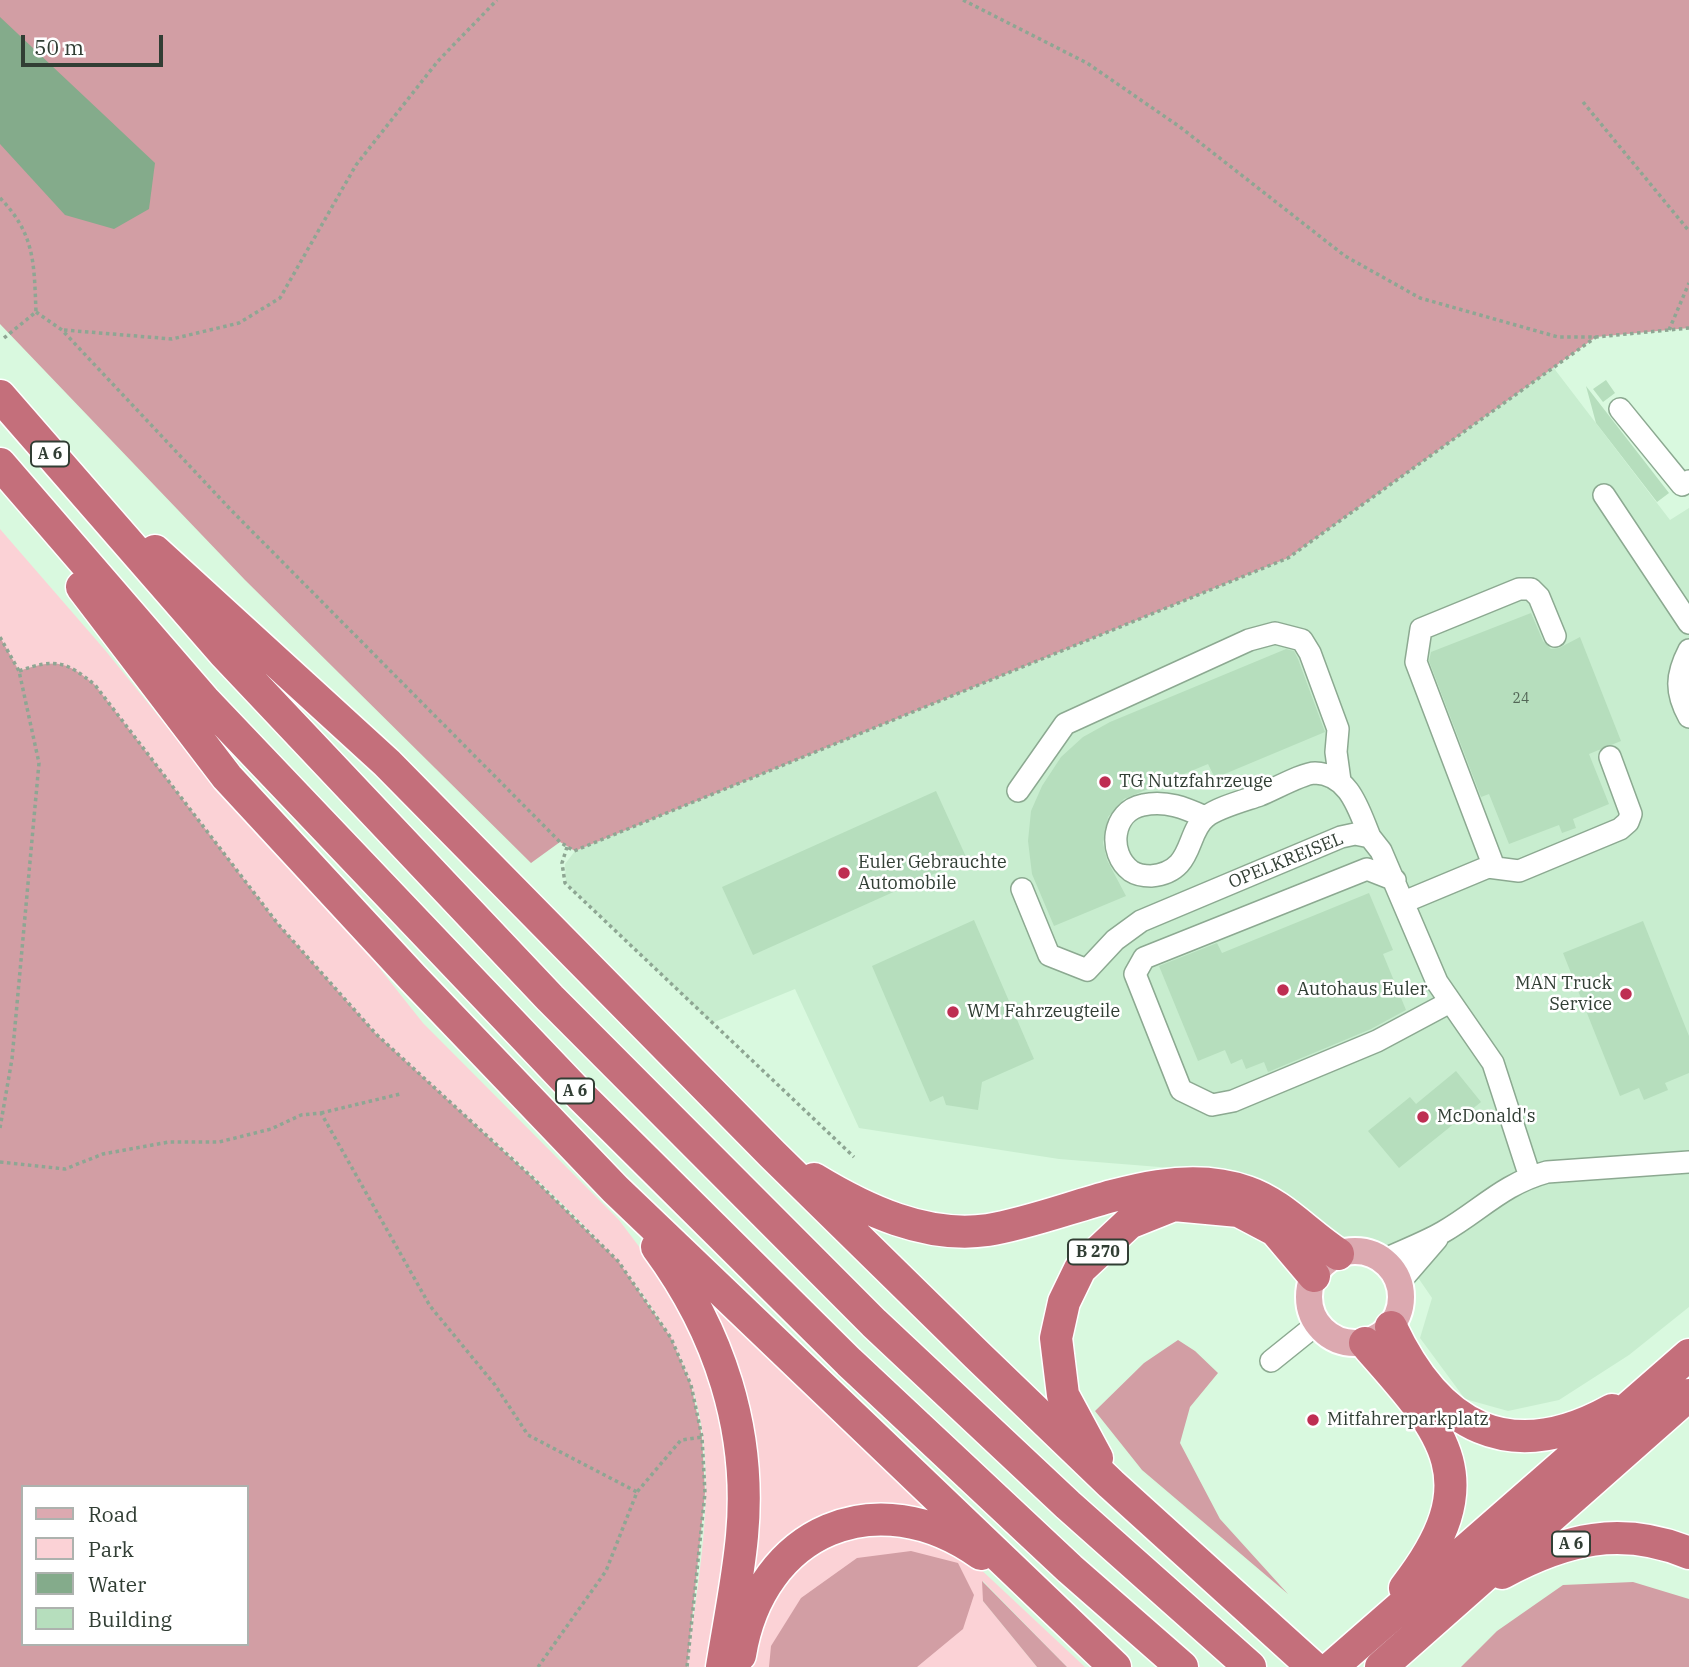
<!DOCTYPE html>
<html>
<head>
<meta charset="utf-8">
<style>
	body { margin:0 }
	#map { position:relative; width:1689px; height:1667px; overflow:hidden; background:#d9f9df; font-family:"IBM Plex Serif",serif }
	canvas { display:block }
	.legend { position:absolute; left:21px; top:1485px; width:228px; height:161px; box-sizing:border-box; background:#fff; border:2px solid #adb2ae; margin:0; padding:9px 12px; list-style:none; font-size:21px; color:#313e34 }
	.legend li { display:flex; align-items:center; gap:14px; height:35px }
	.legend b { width:35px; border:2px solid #adb2ae }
	.scale { position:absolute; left:21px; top:35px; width:142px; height:32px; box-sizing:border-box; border:4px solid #313e34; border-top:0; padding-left:9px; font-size:21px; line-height:24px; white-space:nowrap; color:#313e34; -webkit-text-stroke:5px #fff; paint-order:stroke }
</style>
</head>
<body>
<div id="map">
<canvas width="1689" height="1667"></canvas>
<ul class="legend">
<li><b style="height:9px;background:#dca9b0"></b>Road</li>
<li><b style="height:19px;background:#fbd2d6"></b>Park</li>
<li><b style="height:19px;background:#84ab8b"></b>Water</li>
<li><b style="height:19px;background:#b6debd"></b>Building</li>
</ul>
<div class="scale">50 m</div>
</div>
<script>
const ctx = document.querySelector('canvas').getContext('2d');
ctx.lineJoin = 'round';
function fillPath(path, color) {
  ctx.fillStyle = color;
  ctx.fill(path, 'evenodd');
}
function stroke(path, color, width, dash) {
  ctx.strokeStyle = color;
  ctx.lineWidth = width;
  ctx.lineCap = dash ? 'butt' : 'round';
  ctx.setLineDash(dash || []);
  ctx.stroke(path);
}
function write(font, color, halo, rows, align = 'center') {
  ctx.font = font + ' "IBM Plex Serif",serif';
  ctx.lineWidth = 5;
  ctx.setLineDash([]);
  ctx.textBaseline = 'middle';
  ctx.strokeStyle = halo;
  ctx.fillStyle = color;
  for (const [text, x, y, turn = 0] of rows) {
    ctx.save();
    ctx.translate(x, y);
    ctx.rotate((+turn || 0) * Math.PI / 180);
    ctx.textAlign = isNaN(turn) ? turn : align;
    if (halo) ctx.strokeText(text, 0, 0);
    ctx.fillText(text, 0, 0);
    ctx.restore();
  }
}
fillPath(new Path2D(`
	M1553 367 1670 520 1689 508V1307L1629 1355 1559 1400 1508 1411 1465 1399 1420 1338 1432 1298 1397 1247 1339 1238 1222 1172 1059 1159 859 1128 795 989 712 1023 566 883 565 864 575 851 1288 558Z`), '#c8edcf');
fillPath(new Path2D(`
	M0 529 105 650 219 791 350 931 423 1023 619 1220 690 1314 734 1457 714 1667H687C698 1577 721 1472 691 1384 643 1246 478 1136 377 1035 271 930 184 804 95 685 66 661 55 658 19 671L0 637Z
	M699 1283 929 1507C836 1499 823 1517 755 1573H749Z
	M898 1533 934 1540 975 1564 1085 1667H1067L983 1581V1601L1037 1667H744L761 1609 811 1555 836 1543 869 1534Z`), '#fbd2d6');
fillPath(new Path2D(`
	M0 0H1689V328L1596 337 1288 558 575 851 560 842 531 863 245 580 0 324Z
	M0 637 19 671C55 659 65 660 95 685L278 924 376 1034 534 1179 618 1261 671 1338 691 1385 702 1437 705 1493 687 1667H0ZM23 1487H247V1644H23Z
	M1178 1340 1195 1351 1218 1373 1190 1407 1180 1443 1220 1519 1288 1594 1142 1470 1095 1411 1144 1363Z
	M911 1551 958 1563 974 1595 963 1629 917 1667H769L771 1646 801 1598 857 1558Z
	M982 1581 1067 1667H1037L983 1601Z
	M1633 1582 1689 1599V1667H1461L1497 1631 1563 1585Z`), '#d29ea4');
fillPath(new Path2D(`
	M0 17 155 163 149 209 114 229 65 215 0 144Z`), '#84ab8b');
fillPath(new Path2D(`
	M1606 380 1615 393 1603 402 1593 389Z
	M1586 386 1669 493 1657 502 1596 423Z
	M1531 613 1543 641 1551 649 1559 648 1580 637 1621 741 1589 754 1609 804 1573 819 1576 828 1562 833 1559 825 1509 844 1489 794 1481 797 1429 661 1431 652Z
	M1286 649 1294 651 1298 659 1325 732 1215 778 1208 764 1124 799 1108 817 1103 843 1107 860 1126 896 1054 926 1032 874 1028 841 1031 811 1042 786 1061 757 1083 737 1110 722Z
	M936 791 967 859 753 955 722 887Z
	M1369 893 1393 950 1383 954 1406 1010 1371 1029 1268 1072 1264 1062 1246 1069 1242 1059 1231 1064 1225 1050 1198 1061 1159 966 1217 943 1222 953Z
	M974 920 1034 1059 982 1082 978 1110 946 1105 943 1096 930 1102 872 966Z
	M1643 921 1689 1036V1073L1665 1083 1668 1090 1644 1100 1639 1088 1620 1096 1563 953Z
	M1456 1071 1481 1102 1399 1168 1368 1131 1410 1097 1416 1104Z`), '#b6debd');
const minor = new Path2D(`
	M1620 409 1682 485 1689 481
	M1604 495 1689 623
	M1689 650C1676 675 1675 692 1689 717
	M1018 791 1065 724 1249 640 1275 633 1302 640 1310 653 1338 729 1336 752 1340 781
	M1205 817C1185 808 1166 800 1143 805 1112 811 1107 853 1131 871 1137 875 1144 876 1151 876 1195 872 1185 833 1206 817 1216 808 1246 800 1260 795 1273 790 1303 773 1315 773 1350 774 1359 811 1370 837
	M1494 867 1416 662 1421 629 1519 589H1531L1539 597 1555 636
	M1395 880 1367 869 1144 958 1135 974 1181 1090 1212 1105 1233 1101 1377 1041 1450 1002
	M1022 889 1049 955 1087 970 1115 940 1141 921 1341 837 1355 834 1370 837 1381 851 1437 982 1493 1063 1530 1177
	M1404 902 1488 867 1519 871 1620 829 1628 822 1631 814 1610 757
	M1383 1260C1402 1251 1424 1243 1443 1232 1481 1210 1503 1184 1547 1172L1689 1162
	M1399 1283 1437 1239
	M1271 1361 1317 1324`);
const major = new Path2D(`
	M1309 1297a46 46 0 1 1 92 0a46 46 0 1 1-92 0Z`);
const highway = new Path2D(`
	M0 396 224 653 550 998 874 1323 1068 1505 1250 1667
	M0 464 204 700 581 1096 849 1362 1070 1569 1182 1667
	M155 551 387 763 772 1154 977 1355 1111 1484 1313 1667
	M82 587 227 777 413 978 615 1189 1115 1667
	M814 1179C865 1210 926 1239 988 1230 1069 1217 1163 1162 1247 1192 1282 1204 1307 1234 1338 1254
	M657 1247C719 1331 752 1430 742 1536 738 1579 729 1623 722 1667
	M1391 1327C1438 1427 1509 1467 1612 1410
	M1365 1343C1444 1432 1490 1479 1405 1588
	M1097 1458 1063 1395 1056 1338 1064 1302 1080 1269 1129 1223 1174 1205 1239 1211 1275 1230 1314 1276
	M1502 1573C1565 1539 1621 1525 1689 1553
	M740 1655C760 1530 877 1480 981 1554
	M1332 1667 1689 1355
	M1381 1667 1689 1395`);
stroke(minor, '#8ca991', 24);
stroke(major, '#fff', 30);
stroke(highway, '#fff', 35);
stroke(new Path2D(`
	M963 0 1087 63 1180 127 1345 256 1420 298 1558 337H1596L1689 328
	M1583 102 1689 231
	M0 198C35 234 34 263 36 312L4 338
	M36 312 62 330 231 510 560 842 574 851 1288 558 1596 337
	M64 330 172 339 239 323 280 298 356 165 438 61 497 0
	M1669 330 1689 283
	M0 637 19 671 39 763 12 1059 0 1128
	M19 671C55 658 66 661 95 685L278 924 376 1034 534 1179 618 1261 671 1338 691 1385 702 1437 705 1493 687 1667
	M567 847 562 863 565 883 854 1157
	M321 1113 400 1094
	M0 1162 65 1169 103 1154 169 1142H219L271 1129 301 1115 321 1113 430 1306 495 1385 528 1435 637 1492
	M538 1667 606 1571 637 1492 681 1440 702 1437`), '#8ea693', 3.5, [3.5, 3.5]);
stroke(minor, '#fff', 21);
stroke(major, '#dca9b0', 26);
stroke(highway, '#c46f7b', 32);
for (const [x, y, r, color] of [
	[1105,782,7,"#be2e52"],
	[844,873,7,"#be2e52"],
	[1283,990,7,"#be2e52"],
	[1626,994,7,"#be2e52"],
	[953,1012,7,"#be2e52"],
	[1423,1117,7,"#be2e52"],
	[1313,1420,7,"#be2e52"]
]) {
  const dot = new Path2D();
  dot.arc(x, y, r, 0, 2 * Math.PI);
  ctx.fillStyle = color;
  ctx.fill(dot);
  stroke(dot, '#fff', 2.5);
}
write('14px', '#526656', null, [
	["24",1521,699]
]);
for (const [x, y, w] of [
	[50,454,38],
	[575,1091,38],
	[1098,1252,60],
	[1571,1544,38]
]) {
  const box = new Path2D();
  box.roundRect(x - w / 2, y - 12.5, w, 25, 5);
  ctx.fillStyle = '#fff';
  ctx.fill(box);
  stroke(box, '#313e34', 2);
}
write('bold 16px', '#313e34', null, [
	["A 6",50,454],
	["A 6",575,1091],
	["B 270",1098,1252],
	["A 6",1571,1544]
]);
write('18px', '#313e34', '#fff', [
	["TG Nutzfahrzeuge",1119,782],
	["Euler Gebrauchte",858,863],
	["Automobile",858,884],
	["MAN Truck",1612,984,"right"],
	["Service",1612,1005,"right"],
	["Autohaus Euler",1297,990],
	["WM Fahrzeugteile",967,1012],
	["McDonald's",1437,1117],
	["Mitfahrerparkplatz",1327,1420]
], 'left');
write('18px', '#313e34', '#fff', [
	["OPELKREISEL",1286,861,-22]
]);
</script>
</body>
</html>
